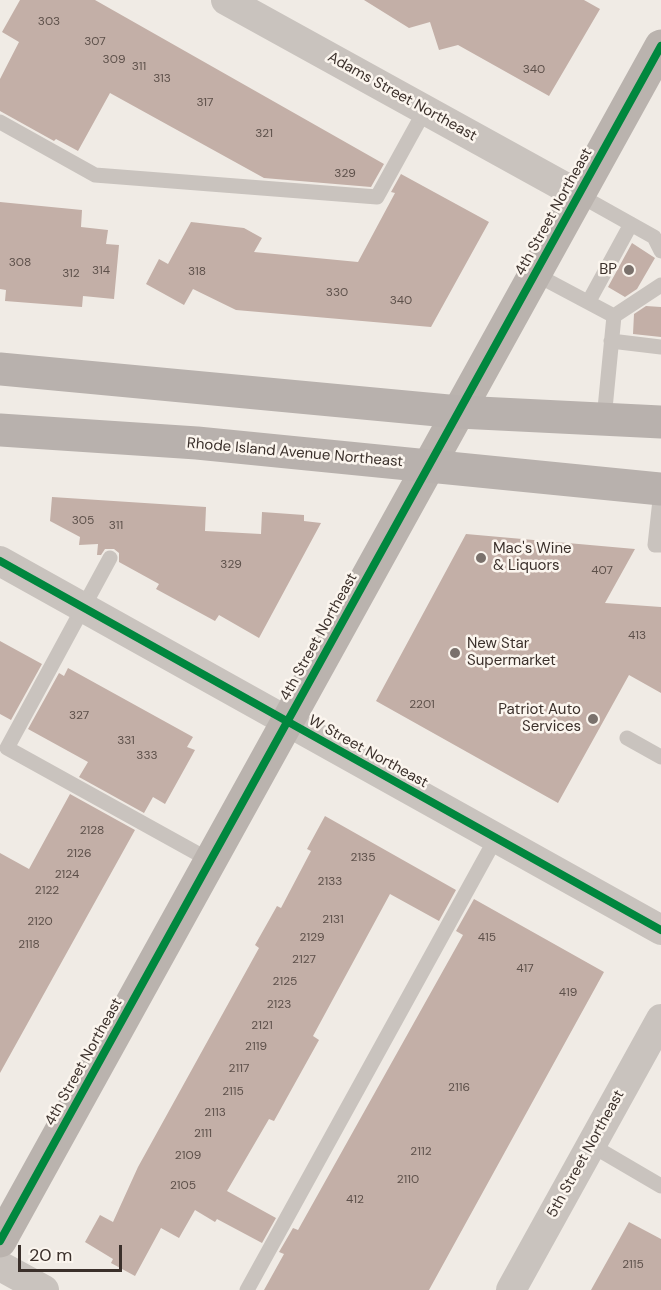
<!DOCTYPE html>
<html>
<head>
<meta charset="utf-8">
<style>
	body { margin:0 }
	#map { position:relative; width:661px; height:1290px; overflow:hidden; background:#f0ebe5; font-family:"DM Sans",sans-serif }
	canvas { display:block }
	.scale { position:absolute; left:18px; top:1245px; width:104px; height:27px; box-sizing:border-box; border:3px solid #3b302b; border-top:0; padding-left:8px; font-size:18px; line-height:21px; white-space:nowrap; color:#3b302b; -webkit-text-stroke:4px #fbf5ee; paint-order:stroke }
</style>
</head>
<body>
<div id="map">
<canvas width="661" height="1290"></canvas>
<div class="scale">20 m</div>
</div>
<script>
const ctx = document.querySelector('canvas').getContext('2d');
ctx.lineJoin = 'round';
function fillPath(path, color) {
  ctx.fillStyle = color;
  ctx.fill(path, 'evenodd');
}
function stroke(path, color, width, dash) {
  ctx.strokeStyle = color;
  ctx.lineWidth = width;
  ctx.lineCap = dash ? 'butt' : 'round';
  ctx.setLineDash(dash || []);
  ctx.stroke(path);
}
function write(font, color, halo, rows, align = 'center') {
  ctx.font = font + ' "DM Sans",sans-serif';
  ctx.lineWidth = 5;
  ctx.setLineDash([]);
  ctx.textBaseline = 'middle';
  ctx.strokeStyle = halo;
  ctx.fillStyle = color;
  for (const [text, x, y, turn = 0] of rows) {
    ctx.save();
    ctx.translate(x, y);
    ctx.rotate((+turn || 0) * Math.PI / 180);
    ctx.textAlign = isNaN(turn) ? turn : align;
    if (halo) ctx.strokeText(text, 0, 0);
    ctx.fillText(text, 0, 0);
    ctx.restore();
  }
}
fillPath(new Path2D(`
	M20 0H95L384 164 371 187 264 178 110 93 78 151 56 139 54 141 0 111V79L19 42 2 32Z
	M364 0H584L600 9 549 96 458 45 439 50 430 22 409 28Z
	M401 174 489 222 431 327 236 310 193 289 184 305 146 284 159 259 168 264 191 222 244 228 262 238 254 252 358 262 395 193 391 192Z
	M0 202 82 210 81 227 108 230 106 244 119 245 114 299 83 296 82 307 5 301 6 290 0 289Z
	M632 243 655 258 637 289 625 297 608 287Z
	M646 306 661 307V337L633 334 634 314Z
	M52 497 206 507 205 531 261 534 262 512 304 515V521L321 523 259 638 219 615 215 621 156 589 159 584 119 562V553L114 549H105L101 555H97L98 544 79 545 80 537 50 521Z
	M466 534 635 549 605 603 661 607V693L629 675 558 803 376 701Z
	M0 641 42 664 11 720 0 714Z
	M68 668 193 737 187 747 195 750 165 804 153 797 144 813 79 777 88 762 28 729 59 673 64 676Z
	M70 794 135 830 0 1073V853L29 869Z
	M325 816 456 890 439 921 390 894 313 1036 319 1040 274 1121 269 1119 227 1191 276 1218 262 1243 217 1219 215 1222 195 1210 179 1238 161 1228 135 1276 111 1263 113 1259 85 1242 100 1215 113 1222 138 1167 259 948 255 945 277 906 281 908 311 851 307 849Z
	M474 899 604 972 429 1290H264L284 1254 279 1252 293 1228 298 1230 463 935 456 931Z
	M629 1222 661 1239V1290H591Z`), '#c3afa7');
stroke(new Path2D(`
	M0 122 95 175 377 197 425 110
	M579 195 654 237 661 251
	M535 274 614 316 604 419
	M589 301 631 224
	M614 316 661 285
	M611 341 661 347
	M661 491 655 545H661
	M110 558 7 748 211 861
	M627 738 661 757
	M591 1145 661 1186
	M247 1290 496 838`), '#c9c3be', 15);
stroke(new Path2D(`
	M226 0 579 195
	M0 561 661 930
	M0 1266 44 1290
	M511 1290 661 1019`), '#c9c3be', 30);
stroke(new Path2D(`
	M0 1241 661 46`), '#bab3ae', 33);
stroke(new Path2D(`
	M0 369 459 412 661 422
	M0 430 197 443 661 489`), '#b8b1ad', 33);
stroke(new Path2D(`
	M0 561 661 930
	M0 1241 661 46`), '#00873e', 8);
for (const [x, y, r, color] of [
	[629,270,6,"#7a716c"],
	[481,558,6,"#7a716c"],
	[455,653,6,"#7a716c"],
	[593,719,6,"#7a716c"]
]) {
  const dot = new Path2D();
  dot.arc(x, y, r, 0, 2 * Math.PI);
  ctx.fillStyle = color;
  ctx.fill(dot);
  stroke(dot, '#fbf5ee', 2);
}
write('12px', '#5d504a', null, [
	["303",49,22],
	["307",95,42],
	["309",114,60],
	["311",139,67],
	["340",534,70],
	["313",162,79],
	["317",205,103],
	["321",264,134],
	["329",345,174],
	["308",20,263],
	["314",101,271],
	["318",197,272],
	["312",71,274],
	["330",337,293],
	["340",401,301],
	["305",83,521],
	["311",116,526],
	["329",231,565],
	["407",602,571],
	["413",637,636],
	["2201",422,705],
	["327",79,716],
	["331",126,741],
	["333",147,756],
	["2128",92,831],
	["2126",79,854],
	["2135",363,858],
	["2124",67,875],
	["2133",330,882],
	["2122",47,891],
	["2131",333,920],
	["2120",40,922],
	["2129",312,938],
	["415",487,938],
	["2118",29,945],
	["2127",304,960],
	["417",525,969],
	["2125",285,982],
	["419",568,993],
	["2123",279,1005],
	["2121",262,1026],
	["2119",256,1047],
	["2117",239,1069],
	["2116",459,1088],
	["2115",233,1092],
	["2113",215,1113],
	["2111",203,1134],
	["2112",421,1152],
	["2109",188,1156],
	["2110",408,1180],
	["2105",183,1186],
	["412",355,1200],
	["2115",633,1265]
]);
write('15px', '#3b302b', '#fbf5ee', [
	["Adams Street Northeast",402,97,29],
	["4th Street Northeast",554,212,-61],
	["Rhode Island Avenue Northeast",295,453,5],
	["4th Street Northeast",319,637,-61],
	["W Street Northeast",368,752,29],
	["4th Street Northeast",84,1062,-61],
	["5th Street Northeast",586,1154,-61]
]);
write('15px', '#3b302b', '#fbf5ee', [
	["BP",617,270],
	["Mac's Wine",493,549,"left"],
	["& Liquors",493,566,"left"],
	["New Star",467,644,"left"],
	["Supermarket",467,661,"left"],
	["Patriot Auto",581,710],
	["Services",581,727]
], 'right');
</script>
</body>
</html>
